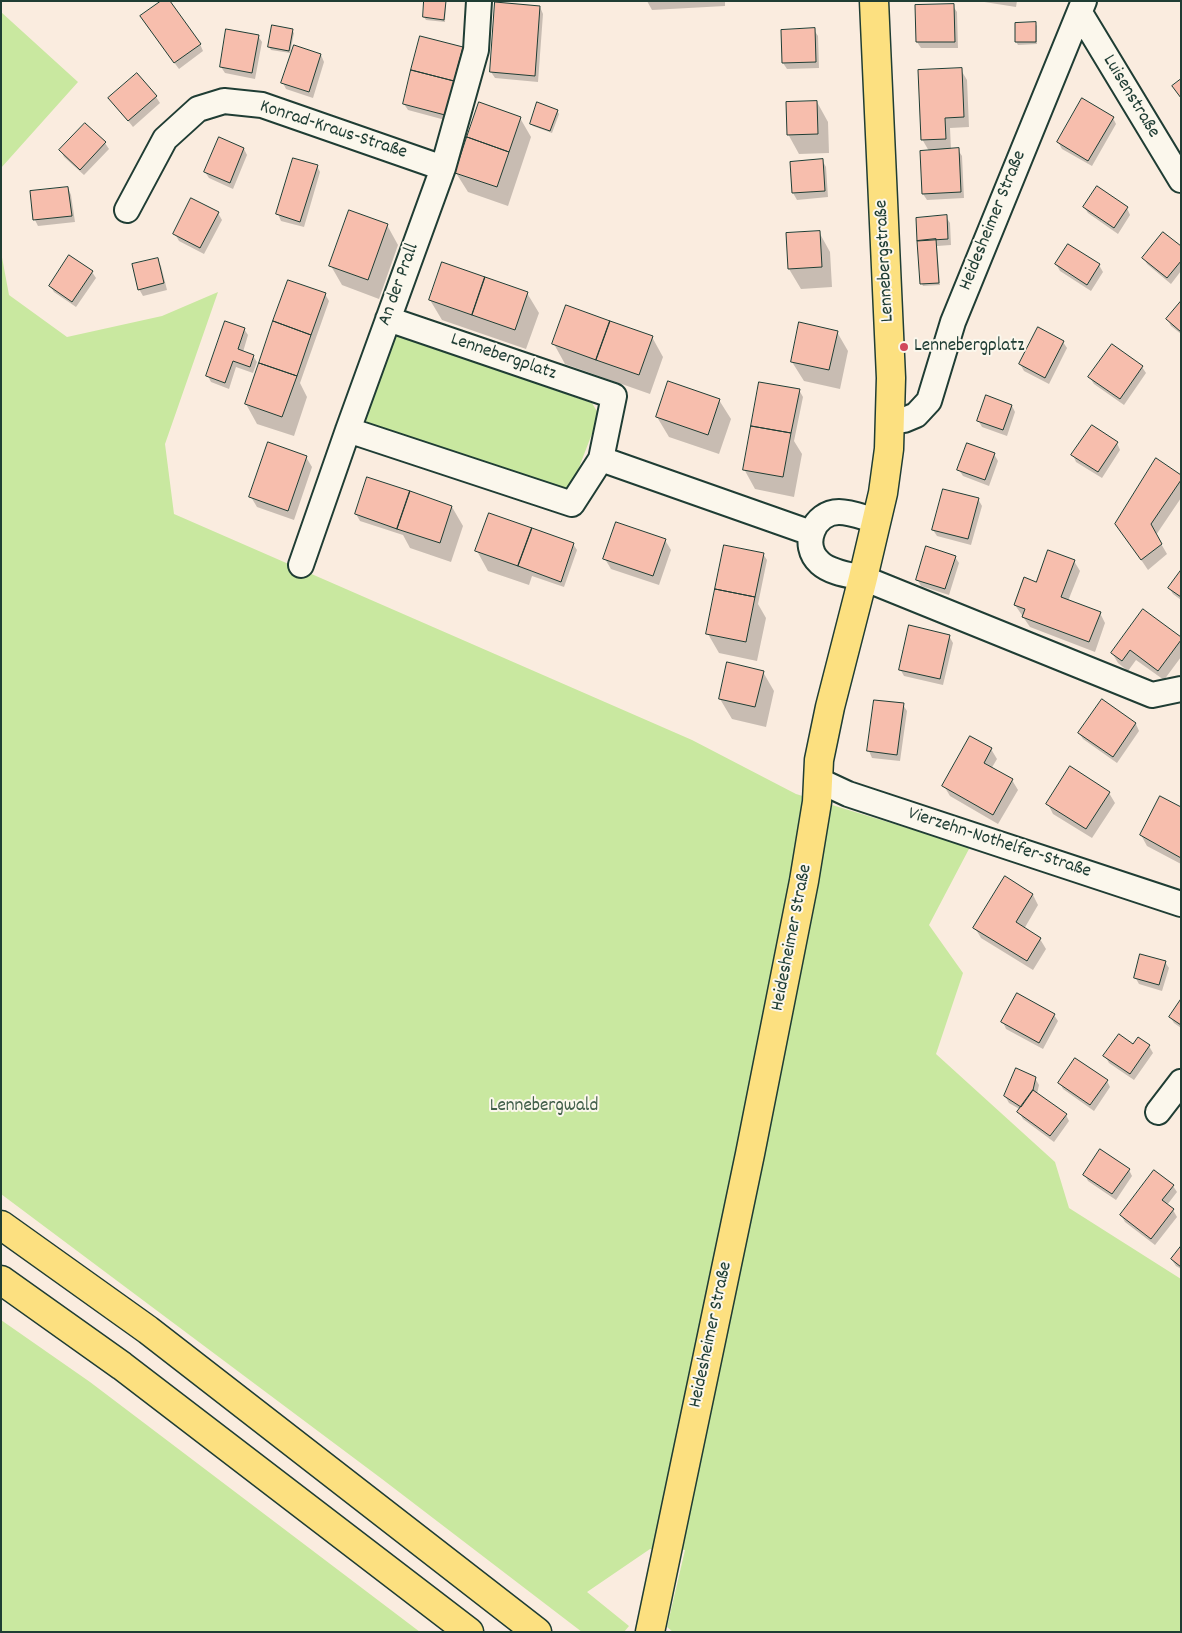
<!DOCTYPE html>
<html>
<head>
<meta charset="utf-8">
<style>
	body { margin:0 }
	#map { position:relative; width:1182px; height:1633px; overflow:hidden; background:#faecdf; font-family:Dekko,sans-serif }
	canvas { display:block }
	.frame { position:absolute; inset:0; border:2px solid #1f3d34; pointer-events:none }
</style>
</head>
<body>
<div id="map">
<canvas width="1182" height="1633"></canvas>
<div class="frame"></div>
</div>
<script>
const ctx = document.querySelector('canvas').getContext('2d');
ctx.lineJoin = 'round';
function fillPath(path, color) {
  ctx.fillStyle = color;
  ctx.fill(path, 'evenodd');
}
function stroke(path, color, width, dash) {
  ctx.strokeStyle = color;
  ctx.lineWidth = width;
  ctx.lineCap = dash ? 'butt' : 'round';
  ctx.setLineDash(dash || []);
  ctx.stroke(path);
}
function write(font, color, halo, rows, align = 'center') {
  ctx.font = font + ' Dekko,sans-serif';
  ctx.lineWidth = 4;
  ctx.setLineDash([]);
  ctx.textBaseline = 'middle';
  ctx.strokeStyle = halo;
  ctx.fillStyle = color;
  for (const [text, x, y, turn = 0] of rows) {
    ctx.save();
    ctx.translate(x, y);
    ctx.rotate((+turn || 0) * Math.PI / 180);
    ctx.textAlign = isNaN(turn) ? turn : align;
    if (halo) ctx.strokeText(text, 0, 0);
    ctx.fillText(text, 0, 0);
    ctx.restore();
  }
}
fillPath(new Path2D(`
	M1 12 78 82 1 168Z
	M1 252 9 295 67 337 162 316 218 292 165 444 174 514 692 740 796 794 970 847 929 925 963 973 936 1054 1055 1162 1069 1208 1181 1279V1632H673L667 1627 685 1550 650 1549 587 1592 629 1626 624 1632H582L382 1479 1 1194Z
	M396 337H402L592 403 598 413V418L570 491 565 492 367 425 366 420 394 340Z
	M1 1320 90 1382 420 1632H1Z`), '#c9e8a0');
fillPath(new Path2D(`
	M426 1H446L445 22 426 20 424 17Z
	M647 1H725V6L652 10Z
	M978 1H1017L1016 7Z
	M953 6 957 12 958 48H921L917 42Z
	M540 7 543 14 538 82 495 78 491 72Z
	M145 23 200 44 203 51 179 69Z
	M1035 23 1037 26V44L1018 45 1016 42Z
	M814 30 818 36 819 68 787 69 783 63 782 31Z
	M292 31 294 33 290 53 271 50 269 47Z
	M258 36 262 42 255 79 225 73 221 67Z
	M462 49 474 68 449 121 408 110 404 104Z
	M321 55 324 62 313 98 286 89 283 83Z
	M961 70 967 80 969 127 950 128 951 150H958L962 156 964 198 927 200 923 194 929 151 922 139Z
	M156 97 160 103 133 127 110 98Z
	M817 102 828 122 829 153 799 154 788 134Z
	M557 111 559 114 552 133 533 126 531 123Z
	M520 118 531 137 508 206 468 192 456 173Z
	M1113 118 1116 124 1092 166 1062 149 1058 142Z
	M105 143 109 149 84 175 64 157 61 151Z
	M244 149 247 155 233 189 209 178 205 172Z
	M822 160 826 167 828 197 797 200 793 193 791 163Z
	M317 166 320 172 304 227 281 221 278 214Z
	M68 188 71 195 75 222 38 226 35 220 31 192Z
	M1084 207 1127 208 1130 215 1118 234 1088 213Z
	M218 213 222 220 204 254 179 241 175 234Z
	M946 217 950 223 951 245 937 246 940 285 923 286 922 284 917 219Z
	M387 225 398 245 379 299 342 285 331 266Z
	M819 232 830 252 832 287 801 289 789 269Z
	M1181 248V271L1171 284 1147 264 1144 258Z
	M157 259 161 266 167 290 143 296 139 289Z
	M1056 264 1099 265 1103 272 1091 291 1060 271Z
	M92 272 96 278 76 307 54 292 50 286Z
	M527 293 539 313 526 349 442 320 430 300Z
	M325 294 329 301 300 383 307 397 294 436 257 424 246 404Z
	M1181 303V334L1171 326 1168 320Z
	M244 329 248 335 243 352 253 356 257 362 253 373 236 367 229 389 211 382 208 376Z
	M837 332 848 351 840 389 804 381 792 362Z
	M652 337 663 357 650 394 565 364 554 344Z
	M1063 342 1067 348 1049 384 1024 371 1020 364Z
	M1142 367 1146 373 1124 405 1094 384 1090 378Z
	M799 390 803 397 794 441 802 454 794 497 755 489 744 469Z
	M719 400 731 419 719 454 669 437 657 417Z
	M1012 406 1015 412 1007 436 982 427 978 420Z
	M1117 443 1120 450 1102 478 1076 462 1073 455Z
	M994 454 998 461 989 486 963 476 959 470Z
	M306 457 312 467 294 520 257 507 251 497Z
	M1181 477V498L1156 535 1167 554 1148 570 1117 524Z
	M978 499 982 506 971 545 937 536 933 530Z
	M452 507 463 526 451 562 410 548 403 535 360 521 356 514Z
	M665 540 671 550 659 585 611 569 605 559Z
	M573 544 577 550 564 587 532 576 529 585 488 571 477 551Z
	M763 554 767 560 758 604 766 618 757 661 719 653 708 634Z
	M955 557 959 563 949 595 921 586 917 579Z
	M1074 561 1080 571 1068 601 1100 613 1105 623 1095 652 1030 627 1015 605 1037 584Z
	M1181 572V600L1173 594 1169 588Z
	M949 636 953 643 943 685 904 676 900 669Z
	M1181 639V657L1164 680 1136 660 1128 671 1118 663 1112 653Z
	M763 672 774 691 766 727 732 719 720 699Z
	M1102 700 1136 724 1139 731 1117 763 1083 739 1079 733Z
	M903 705 907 711 900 761 872 758 869 751Z
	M991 749 997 759 991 769 1012 780 1018 790 998 824 950 796 944 786Z
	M1109 793 1115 803 1092 838 1053 814 1048 804Z
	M1181 808V864L1147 846 1141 835Z
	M1005 878 1033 895 1038 905 1024 929 1040 939 1046 949 1033 970 981 938 975 928Z
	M1165 962 1169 968 1162 991 1139 984 1135 977Z
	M1181 1002V1028L1174 1023 1170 1017Z
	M1054 1015 1058 1021 1043 1049 1006 1029 1003 1022Z
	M1133 1046H1149L1153 1053 1134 1080 1109 1063 1105 1056Z
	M1035 1078 1039 1085 1037 1094 1066 1115 1069 1121 1054 1142 1023 1119 1019 1112 1021 1110 1009 1103 1005 1096Z
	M1107 1081 1110 1087 1094 1111 1063 1089 1060 1083Z
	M1129 1170 1132 1176 1116 1200 1088 1181 1085 1175Z
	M1173 1186 1177 1192 1167 1205 1173 1210 1177 1217 1155 1245 1125 1222 1121 1215Z
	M1181 1248V1269L1176 1266 1172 1260Z`), '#0003');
const building = new Path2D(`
	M161 1H170L201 44 174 63 140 16Z
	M424 1H446L444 20 423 17Z
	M495 2 540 6 535 76 490 72Z
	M954 4 955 42H916L915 5Z
	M1036 22V42H1015V23Z
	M272 25 293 29 289 51 268 47Z
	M815 28 816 62 782 63 781 30Z
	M226 29 259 35 252 73 220 67Z
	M420 36 463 47 454 81 411 70Z
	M294 45 321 54 309 92 281 83Z
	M962 68 964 117 945 118 946 139 921 140 918 70Z
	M411 70 454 81 445 115 403 104Z
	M137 73 157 96 128 121 108 98Z
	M1181 79V98L1172 86Z
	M1082 98 1114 117 1088 161 1057 142Z
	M817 101 818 134 787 135 786 102Z
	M479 102 521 117 509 152 467 137Z
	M537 102 558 110 550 131 530 124Z
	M85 123 106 142 80 170 59 150Z
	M219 137 244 148 230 183 204 172Z
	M467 137 509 152 497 187 455 173Z
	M959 148 961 192 922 194 920 151Z
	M293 158 318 165 300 222 276 214Z
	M823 159 825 191 792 193 790 162Z
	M1097 186 1128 207 1114 228 1083 207Z
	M68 187 72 216 33 220 30 191Z
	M191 198 219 212 200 248 173 234Z
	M349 210 388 224 368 280 329 266Z
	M947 215 948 239 917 241 916 218Z
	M820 231 822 267 788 269 786 233Z
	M1163 232 1181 246V261L1167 278 1142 258Z
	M936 239 939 283 920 284 917 241Z
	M1068 244 1100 264 1087 285 1055 264Z
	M69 255 93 271 72 302 49 286Z
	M158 258 164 283 138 290 132 264Z
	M442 262 485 277 472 315 429 300Z
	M485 277 528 292 515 330 472 315Z
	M288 280 326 293 311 335 273 321Z
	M1181 301V332L1166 319Z
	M566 305 610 321 596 360 552 344Z
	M225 321 245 328 238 349 254 355 250 367 233 361 225 383 206 376Z
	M273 321 311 335 297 376 259 363Z
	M610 321 653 336 639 375 596 360Z
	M799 322 838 331 829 370 791 362Z
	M1038 327 1064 341 1045 378 1019 364Z
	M1112 344 1143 366 1120 399 1088 377Z
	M259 363 297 376 282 417 245 404Z
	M668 381 720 399 708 435 656 417Z
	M759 382 800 389 791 433 751 426Z
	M986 395 1012 405 1003 430 977 421Z
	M1092 425 1118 442 1098 472 1071 455Z
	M751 426 791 433 783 477 743 470Z
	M268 442 307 456 288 511 249 497Z
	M967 443 995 453 985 480 957 470Z
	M1156 458 1181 475V480L1151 524 1162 544 1141 560 1115 524Z
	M367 477 410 491 397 529 355 514Z
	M943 489 979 498 968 539 932 530Z
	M410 491 452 506 440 543 397 529Z
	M489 513 532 528 518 566 475 551Z
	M616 522 666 539 653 576 603 559Z
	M532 528 574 543 561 582 518 566Z
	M724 545 764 553 755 597 715 589Z
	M926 546 956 556 945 589 916 580Z
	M1048 550 1075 560 1061 597 1101 612 1089 642 1022 617 1025 609 1014 605 1024 577 1036 582Z
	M1181 570V597L1168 588Z
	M715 589 755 597 746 642 706 634Z
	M1143 609 1181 637V640L1158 671 1130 650 1122 661 1111 653Z
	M909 625 950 635 940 679 899 670Z
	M727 662 764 671 755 707 719 699Z
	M1102 699 1136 723 1113 757 1078 733Z
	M874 700 904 703 897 755 867 751Z
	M970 736 992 748 984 763 1013 779 993 815 942 786Z
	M1070 766 1110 792 1086 829 1046 804Z
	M1160 796 1181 807V858L1140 835Z
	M1005 876 1033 894 1016 922 1041 938 1027 961 973 928Z
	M1140 954 1166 961 1159 985 1134 978Z
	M1017 993 1055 1014 1039 1043 1001 1022Z
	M1181 999V1025L1169 1017Z
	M1119 1034 1133 1044 1138 1037 1150 1045 1130 1074 1103 1056Z
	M1075 1058 1108 1080 1090 1105 1058 1083Z
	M1016 1068 1036 1077 1033 1090 1021 1107 1004 1096Z
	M1033 1090 1067 1114 1050 1136 1017 1112Z
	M1100 1149 1130 1169 1112 1194 1083 1175Z
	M1154 1170 1174 1185 1162 1200 1174 1209 1151 1239 1120 1215Z
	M1181 1246V1267L1171 1259Z`);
fillPath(building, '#f7bead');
stroke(building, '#1f3d34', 1);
const minor = new Path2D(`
	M1080 13 1181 180
	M127 210 165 139 198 109 224 101 262 105 443 168
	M891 422 904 420 916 415 929 401 953 322 1084 1
	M348 430 572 504 601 459 614 396 388 319
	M601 459 811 533
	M877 521C865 518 851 512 839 512 814 512 800 545 820 563 831 573 850 575 863 578L1152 695 1181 689
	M301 565 348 430 443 168 476 50 479 1
	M818 780 848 794 1181 904
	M1158 1112 1181 1082`);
const major = new Path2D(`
	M650 1632 750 1154 804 881 817 802 819 760 830 707 863 578 883 493 889 449 891 378 874 1`);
const highway = new Path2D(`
	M1 1225 148 1330 537 1632
	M1 1280 122 1366 469 1632`);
stroke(minor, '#1f3d34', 28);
stroke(major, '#1f3d34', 31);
stroke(highway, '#1f3d34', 31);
stroke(minor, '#fbf7ec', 24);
stroke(major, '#fce080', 28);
stroke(highway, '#fce080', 28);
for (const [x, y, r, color] of [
	[904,347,5,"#d1495b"]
]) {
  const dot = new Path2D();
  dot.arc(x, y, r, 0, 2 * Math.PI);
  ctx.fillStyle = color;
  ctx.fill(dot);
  stroke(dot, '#fbf7ec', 2);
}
write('19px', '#1f3d34', '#fbf7ec', [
	["Luisenstraße",1130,97,59],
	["Konrad-Kraus-Straße",333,131,18],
	["Heidesheimer Straße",994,221,-68],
	["Lennebergstraße",886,261,-93],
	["An der Prall",400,285,-70],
	["Lennebergplatz",503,358,19],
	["Vierzehn-Nothelfer-Straße",999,844,18],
	["Heidesheimer Straße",793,938,-79],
	["Heidesheimer Straße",712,1335,-78]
]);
write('19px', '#1f3d34', '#fbf7ec', [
	["Lennebergplatz",914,347]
], 'left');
write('19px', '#415f4a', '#fbf7ec', [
	["Lennebergwald",544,1107]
]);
</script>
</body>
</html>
